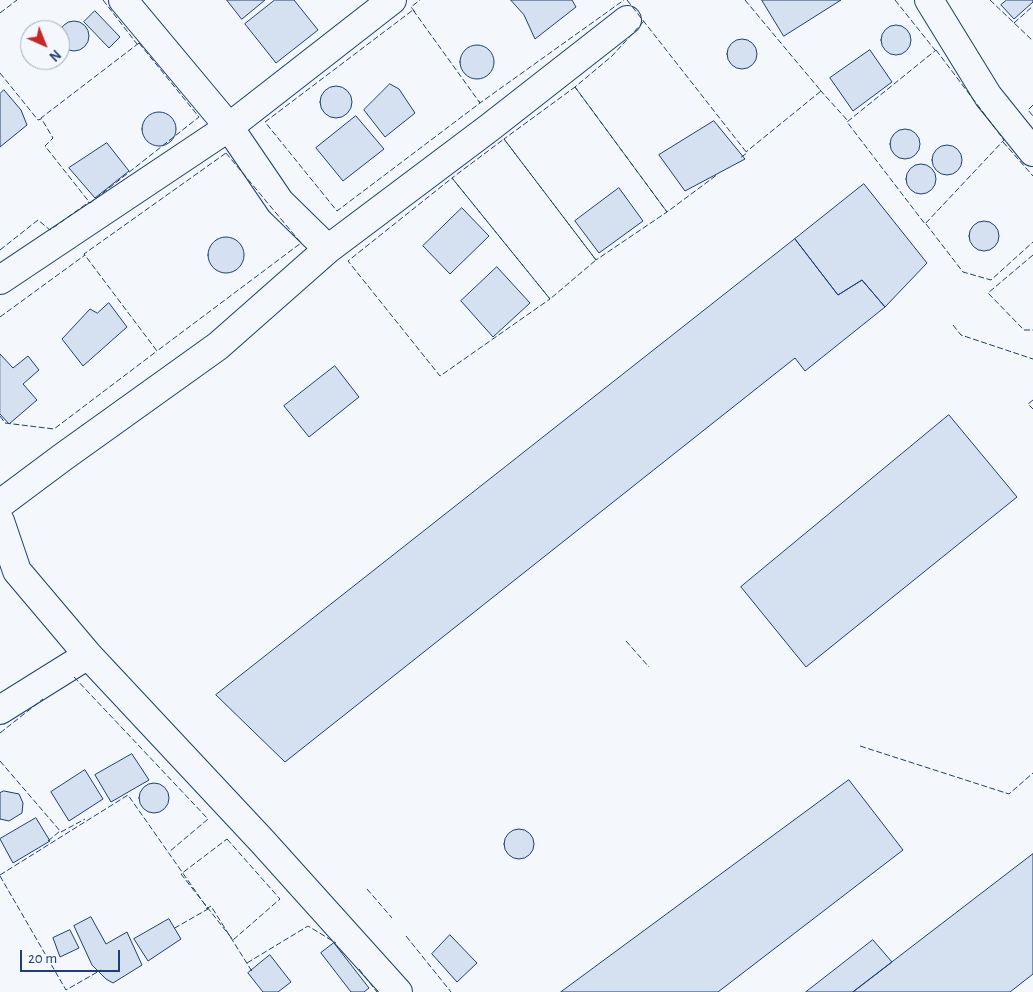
<!DOCTYPE html>
<html>
<head>
<meta charset="utf-8">
<style>
	body { margin:0 }
	#map { position:relative; width:1033px; height:992px; overflow:hidden; background:#f4f7fb; font-family:"Alegreya Sans",sans-serif }
	canvas { display:block }
	.north { position:absolute; left:20px; top:20px; width:50px; height:50px; box-sizing:border-box; background:#f4f7fb; border:1px solid #9eadc5; border-radius:50%; rotate:136deg; font-size:14px; font-weight:700; line-height:20px; text-align:center; color:#1d3f73 }
	.north::after { content:''; display:block; margin:auto; width:18px; height:22px; background:#c62828; clip-path:polygon(50% 0,100% 100%,50% 72%,0 100%) }
	.scale { position:absolute; left:20px; top:950px; width:100px; height:22px; box-sizing:border-box; border:2px solid #1d3f73; border-top:0; padding-left:6px; font-size:15px; line-height:18px; white-space:nowrap; color:#1d3f73; -webkit-text-stroke:4px #f4f7fb; paint-order:stroke }
</style>
</head>
<body>
<div id="map">
<canvas width="1033" height="992"></canvas>
<div class="north">N</div>
<div class="scale">20 m</div>
</div>
<script>
const ctx = document.querySelector('canvas').getContext('2d');
ctx.lineJoin = 'round';
function fillPath(path, color) {
  ctx.fillStyle = color;
  ctx.fill(path, 'evenodd');
}
function stroke(path, color, width, dash) {
  ctx.strokeStyle = color;
  ctx.lineWidth = width;
  ctx.lineCap = dash ? 'butt' : 'round';
  ctx.setLineDash(dash || []);
  ctx.stroke(path);
}
const building = new Path2D(`
	M227 0H265L242 19Z
	M275 0H294L318 30 276 63 245 24Z
	M511 0H572L576 7 535 39 524 15Z
	M762 0H841L784 36Z
	M1007 0H1033V2L1014 19 1001 5Z
	M95 11 120 37 109 48 84 22Z
	M59 36a15 15 0 1 1 30 0a15 15 0 1 1-30 0Z
	M881 40a15 15 0 1 1 30 0a15 15 0 1 1-30 0Z
	M727 54a15 15 0 1 1 30 0a15 15 0 1 1-30 0Z
	M460 62a17 17 0 1 1 34 0a17 17 0 1 1-34 0Z
	M870 50 892 82 853 111 830 78Z
	M390 84 399 89 415 113 385 137 364 110Z
	M320 102a16 16 0 1 1 32 0a16 16 0 1 1-32 0Z
	M4 90 21 110 27 125 0 147V94Z
	M142 129a17 17 0 1 1 34 0a17 17 0 1 1-34 0Z
	M356 116 384 149 343 181 316 148Z
	M714 121 745 159 685 191 659 155Z
	M890 144a15 15 0 1 1 30 0a15 15 0 1 1-30 0Z
	M107 143 129 171 95 198 69 168Z
	M932 160a15 15 0 1 1 30 0a15 15 0 1 1-30 0Z
	M906 179a15 15 0 1 1 30 0a15 15 0 1 1-30 0Z
	M864 184 927 263 885 307 862 280 838 295 795 239Z
	M619 188 643 221 599 253 575 221Z
	M462 208 489 236 450 274 423 246Z
	M969 236a15 15 0 1 1 30 0a15 15 0 1 1-30 0Z
	M208 255a18 18 0 1 1 36 0a18 18 0 1 1-36 0Z
	M795 239 838 295 862 280 885 307 805 371 795 358 285 762 216 695Z
	M497 267 530 303 493 337 461 301Z
	M109 303 127 327 83 366 62 339 90 309 97 313Z
	M0 354 13 368 28 356 39 370 23 384 37 400 9 424 0 414Z
	M335 366 359 397 309 437 284 406Z
	M949 415 1017 497 806 667 741 587Z
	M132 754 149 780 111 802 95 775Z
	M85 770 103 799 69 821 51 792Z
	M849 780 903 850 718 992H561Z
	M139 798a15 15 0 1 1 30 0a15 15 0 1 1-30 0Z
	M4 791 19 794 23 803 22 813 9 821 0 819V793Z
	M36 818 50 841 13 863 0 839Z
	M504 844a15 15 0 1 1 30 0a15 15 0 1 1-30 0Z
	M1033 854V974L1010 992H853Z
	M91 917 106 944 127 932 142 965 113 983 106 979 92 965 74 926Z
	M169 919 181 939 148 961 134 939Z
	M70 930 79 948 60 957 53 938Z
	M450 935 477 963 457 982 432 954Z
	M873 940 892 962 853 992H806Z
	M334 943 369 988 364 992H351L321 953Z
	M270 955 291 982 278 992H263L248 973Z`);
fillPath(building, '#d5e0f0');
stroke(building, '#1d3f73', 1);
const minor = new Path2D(`
	M123 0 229 127 280 202 328 249 489 128 627 20
	M929 0 988 96 1033 152
	M0 280 229 127 392 0
	M0 504 63 457 218 346 328 249
	M0 521 17 571 88 655 262 841 398 992
	M0 710 88 655`);
stroke(minor, '#1d3f73', 30);
stroke(minor, '#f4f7fb', 28);
stroke(new Path2D(`
	M103 0 137 44
	M627 0 747 153 740 158
	M745 0 821 91 746 152
	M895 0 935 50
	M990 0 1033 41
	M413 10 480 103 337 211 265 122Z
	M415 12 411 7 420 0
	M0 13 17 0
	M644 21 612 56 575 87 667 212 718 174
	M1014 23 1033 6
	M139 43 199 117 90 203 45 146 53 138 41 118Z
	M936 50 1004 140 925 224 847 122Z
	M0 73 38 120 41 119
	M575 87 667 212 596 260 504 139Z
	M820 90 848 121
	M479 101 480 103 624 0
	M1033 105 1028 110 1033 116
	M504 139 596 260 550 299 452 178Z
	M1003 142 1033 176
	M226 153 301 243 157 351 84 254Z
	M452 178 550 299 440 376 348 261Z
	M926 224 963 272 991 280 1033 242
	M0 250 38 220 50 230 89 202
	M1033 255 988 293 1024 330H1033
	M0 317 85 255
	M953 325 961 335 1033 359
	M1033 400 1028 404 1033 409
	M0 416 5 423 54 429 157 351
	M626 641 649 667
	M74 677 208 819 169 852
	M0 733 43 699
	M860 746 1009 794 1033 773
	M0 761 61 832 85 819
	M227 839 280 899 233 940 181 874Z
	M48 841 60 831
	M0 875 128 795 208 909 173 929
	M0 876 66 990 101 970
	M367 889 392 918
	M206 909 211 906 253 973
	M406 936 451 992
	M247 963 308 926 336 943
	M359 969 377 992`), '#1d3f73', 1, [6, 2.5]);
</script>
</body>
</html>
